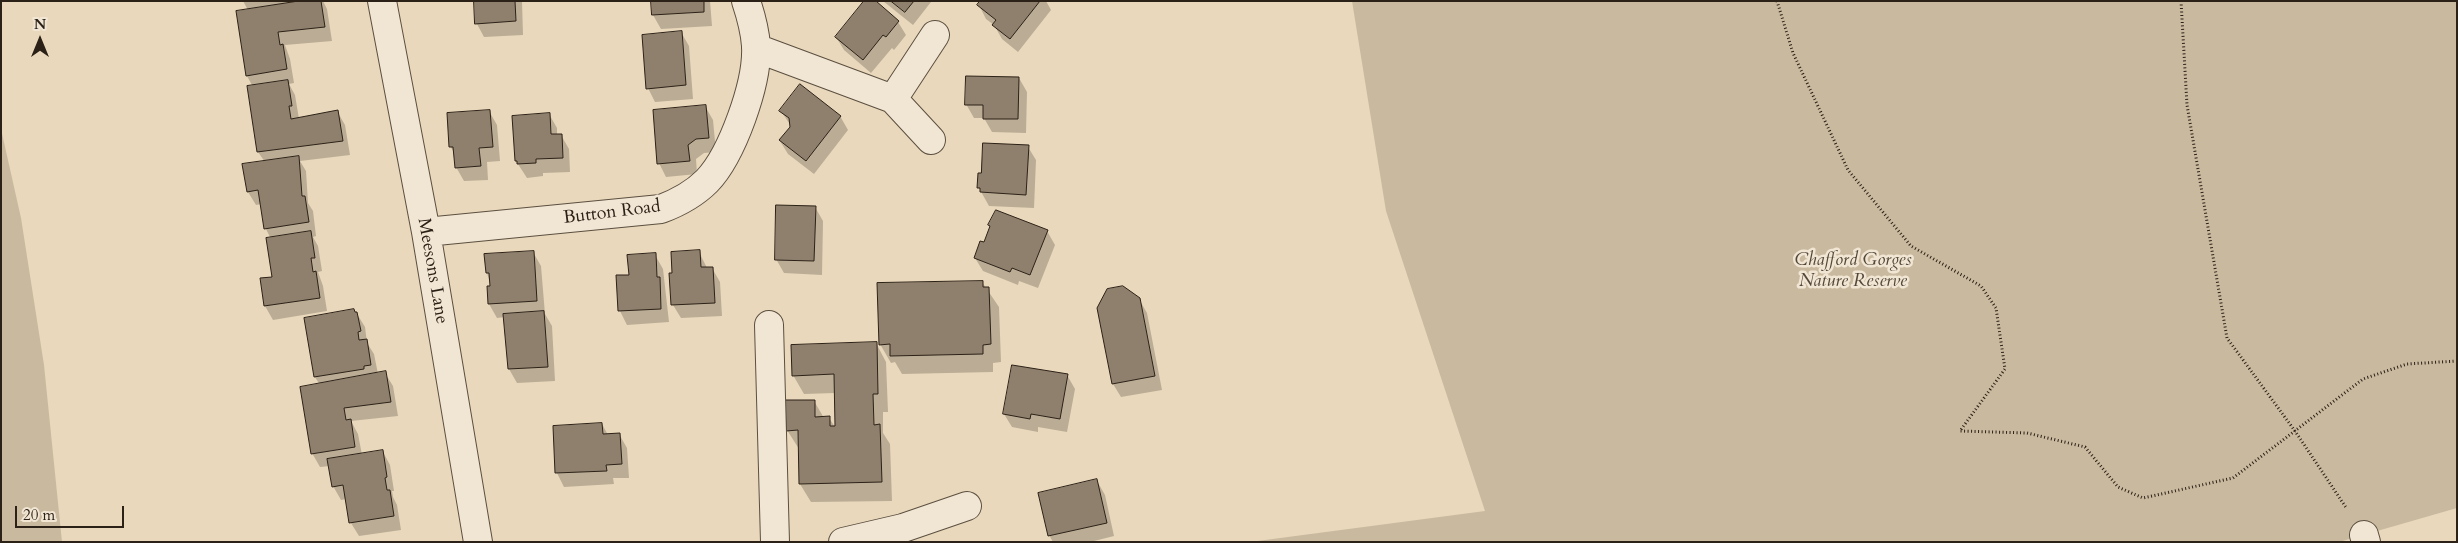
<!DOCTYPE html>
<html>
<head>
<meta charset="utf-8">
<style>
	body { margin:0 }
	#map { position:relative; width:2458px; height:543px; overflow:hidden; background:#e9d8bb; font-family:Cardo,serif }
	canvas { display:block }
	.frame { position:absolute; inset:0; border:2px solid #2c2117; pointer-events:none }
	.north { position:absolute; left:15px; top:15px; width:50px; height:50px; -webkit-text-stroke:4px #f1e6d3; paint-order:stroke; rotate:0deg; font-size:14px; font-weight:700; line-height:20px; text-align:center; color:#2c2117 }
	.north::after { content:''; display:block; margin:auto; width:18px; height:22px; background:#2c2117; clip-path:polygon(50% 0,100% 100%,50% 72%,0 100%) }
	.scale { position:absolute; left:15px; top:506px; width:109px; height:22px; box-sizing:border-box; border:2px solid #2c2117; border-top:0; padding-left:6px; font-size:15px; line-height:18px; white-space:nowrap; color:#2c2117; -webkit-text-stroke:4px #f1e6d3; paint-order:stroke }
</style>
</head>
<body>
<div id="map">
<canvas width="2458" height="543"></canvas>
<div class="frame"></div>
<div class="north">N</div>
<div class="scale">20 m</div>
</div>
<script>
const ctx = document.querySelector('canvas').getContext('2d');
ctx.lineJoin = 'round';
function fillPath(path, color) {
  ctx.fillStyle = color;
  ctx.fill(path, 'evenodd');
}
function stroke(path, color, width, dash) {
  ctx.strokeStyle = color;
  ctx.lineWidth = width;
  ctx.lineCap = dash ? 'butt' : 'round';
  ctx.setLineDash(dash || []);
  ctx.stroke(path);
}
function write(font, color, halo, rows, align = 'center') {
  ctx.font = font + ' Cardo,serif';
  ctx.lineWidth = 5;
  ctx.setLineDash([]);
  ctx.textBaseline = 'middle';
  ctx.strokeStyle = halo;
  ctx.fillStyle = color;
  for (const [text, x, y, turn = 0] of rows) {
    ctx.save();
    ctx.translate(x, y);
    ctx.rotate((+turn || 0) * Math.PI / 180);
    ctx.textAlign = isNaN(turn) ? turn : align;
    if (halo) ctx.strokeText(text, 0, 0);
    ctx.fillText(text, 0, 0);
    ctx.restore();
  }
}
fillPath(new Path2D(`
	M1352 1H2457V508L2339 542H1250L1485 511 1386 211Z
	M1 129 21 218 44 365 62 542H1Z`), '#c9b99f');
fillPath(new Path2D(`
	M243 1H323L327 9 332 41 285 45 290 59 294 83 289 84 295 95 299 119 337 111 345 125 350 155 300 161 306 171 308 203 313 211 316 236 313 237 318 246 322 271 318 272 323 286 327 311 273 320 265 306 261 279 273 278 271 239 266 229 262 204 256 205 248 192 265 162 258 152 253 87 247 76 248 10Z
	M475 1H522L523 35 484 37 477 24Z
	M652 1H710L712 26 661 29 653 15Z
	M883 1H931V2L913 25Z
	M982 1H1046L1051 10 1018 52 1002 39 994 25 986 19 979 5Z
	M898 22 906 35 894 50 892 48 871 73 844 50 836 37Z
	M681 32 689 46 693 99 655 102 648 88Z
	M1019 78 1027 92 1026 133 992 132 984 118H974L966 104Z
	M705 106 713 120 716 152 704 153 696 159 697 174 666 177 659 163Z
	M489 111 497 125 500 161 487 162 488 180 464 181 456 167 455 154 450 146Z
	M781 111 840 116 848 130 814 174 788 154 780 141 791 126Z
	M549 114 557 128V135H561L569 149 570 172 543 173V176L527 178 516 161Z
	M1028 147 1036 160 1034 208 989 206 979 188V174Z
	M815 207 823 221 822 275 784 273 776 259Z
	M989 225 1047 231 1055 245 1038 288 1019 281 1018 285 983 271 975 258 985 244 991 228Z
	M533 252 541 266 545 314 552 326 555 381 517 383 509 369 505 317 497 318 489 304 488 287H491L487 273Z
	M699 252 707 268H712L720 282 722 316 681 318 673 305Z
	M655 255 663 269 669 322 627 325 620 311 630 276Z
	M982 282 999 307 1001 362 993 363V372L902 374 895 362 891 363 880 344Z
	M1139 299 1147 313 1162 390 1121 397 1113 384Z
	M357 314 365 327 367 343 374 354 378 374 385 373 393 386 398 416 351 421 358 434 362 455 383 452 390 465 394 491H392L393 497 397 505 401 530 359 536 351 523 347 499 341 500 333 486 330 466 320 467 312 453 320 385 315 377 305 319Z
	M876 343 886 362 888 412H883V433L890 444 892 501 811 502 800 484 799 449 787 430 814 401 824 418H829L837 430 835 393 804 394 793 375Z
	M1067 375 1075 389 1067 432 1038 427V432L1012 427 1004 414Z
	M602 424 608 435 619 434 627 448 629 478H613L614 484 564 487 557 473 554 427Z
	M1097 481 1105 495 1114 536 1090 542H1053L1049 535Z`), '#0003');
const building = new Path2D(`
	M299 1H321L325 27 278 32 280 45 283 44 287 69 246 76 236 11Z
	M474 1H515L516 21 475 24Z
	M651 1H704V12L652 15Z
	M864 1H876L899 21 886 37 883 35 863 60 835 37Z
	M891 1H914L905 12Z
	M980 1H1040L1010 39 992 25 996 20 977 5Z
	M682 31 686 85 646 89 642 35Z
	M966 76 1019 77 1018 119H983V105H965Z
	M288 80 292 106H289L291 119 338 110 343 141 257 152 247 86Z
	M800 84 841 116 806 161 779 140 790 127 789 118 779 111Z
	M706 105 709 138 696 139 688 145 690 161 657 164 653 110Z
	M490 110 493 147 479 148 481 166 455 168 453 147H449L447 113Z
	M550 113 551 134H562L563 158 536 159V163L517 164V161H515L512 116Z
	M983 143 1029 145 1026 195 980 192V188H977L978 173H981Z
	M299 156 302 196H305L309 222 264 229 258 190 247 192 242 164Z
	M776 205 816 206 814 261 775 260Z
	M996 210 1048 230 1030 275 1012 268 1010 272 974 258 980 241 984 242 990 226 988 225Z
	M311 231 315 258H311L313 272 316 271 320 298 264 306 260 278 272 277 266 238Z
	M700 250 701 267H713L715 303 671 305 669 273H672L671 252Z
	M534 251 537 301 488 304 487 286H490L489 273H486L484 254Z
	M656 253 657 277H660L661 309 618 311 616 275H629L627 255Z
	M983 281V287H989L991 344 983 345V354L890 356V344L879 345 877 283Z
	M1123 286 1140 298 1155 376 1112 384 1097 308 1107 289Z
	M354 309 355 312H357L361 331 358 332 359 340 367 339 371 365 364 366V369L314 377 304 318Z
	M544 311 548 367 508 369 503 314Z
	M877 342 878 394H873L874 425 880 424 882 482 799 484 798 430 786 431 785 400H815V417L830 416V426H835L834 374 792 376 791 345Z
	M1012 365 1068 374 1060 419 1031 414 1030 419 1003 414Z
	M386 371 391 402 344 408 346 420 351 419 355 447 311 454 300 387Z
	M602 423 603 434 620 433 622 464 606 465 607 471 555 473 553 426Z
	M383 450 387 477 385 478 387 490H390L394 516 349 523 343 485 332 487 327 459Z
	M1097 479 1107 523 1048 536 1038 493Z`);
fillPath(building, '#8e806c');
stroke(building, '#2c2117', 1);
const minor = new Path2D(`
	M382 1 426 232 478 542
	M756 48 893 99
	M931 140 893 99 935 35
	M426 232 661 209C677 203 694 194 707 181 732 155 758 83 756 46 755 30 751 16 746 1
	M769 325 775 542
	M2364 535 2366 542
	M843 542 903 528 967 506`);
stroke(minor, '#5b4f40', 30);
stroke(new Path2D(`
	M1777 1 1793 53 1848 170 1911 246 1981 286 1996 308 2005 369 1960 431 2027 433 2085 447 2118 487 2143 498 2233 478 2363 379 2407 364 2457 361
	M2181 1 2187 105 2227 338 2295 431 2347 509`), '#2c2117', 3, [1, 2.5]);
stroke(minor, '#f1e6d3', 28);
write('18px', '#2c2117', '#f1e6d3', [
	["Button Road",612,213,-7],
	["Meesons Lane",432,271,80]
]);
write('italic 18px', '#534739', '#f1e6d3', [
	["Chafford Gorges",1853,261],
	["Nature Reserve",1853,282]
]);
</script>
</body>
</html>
